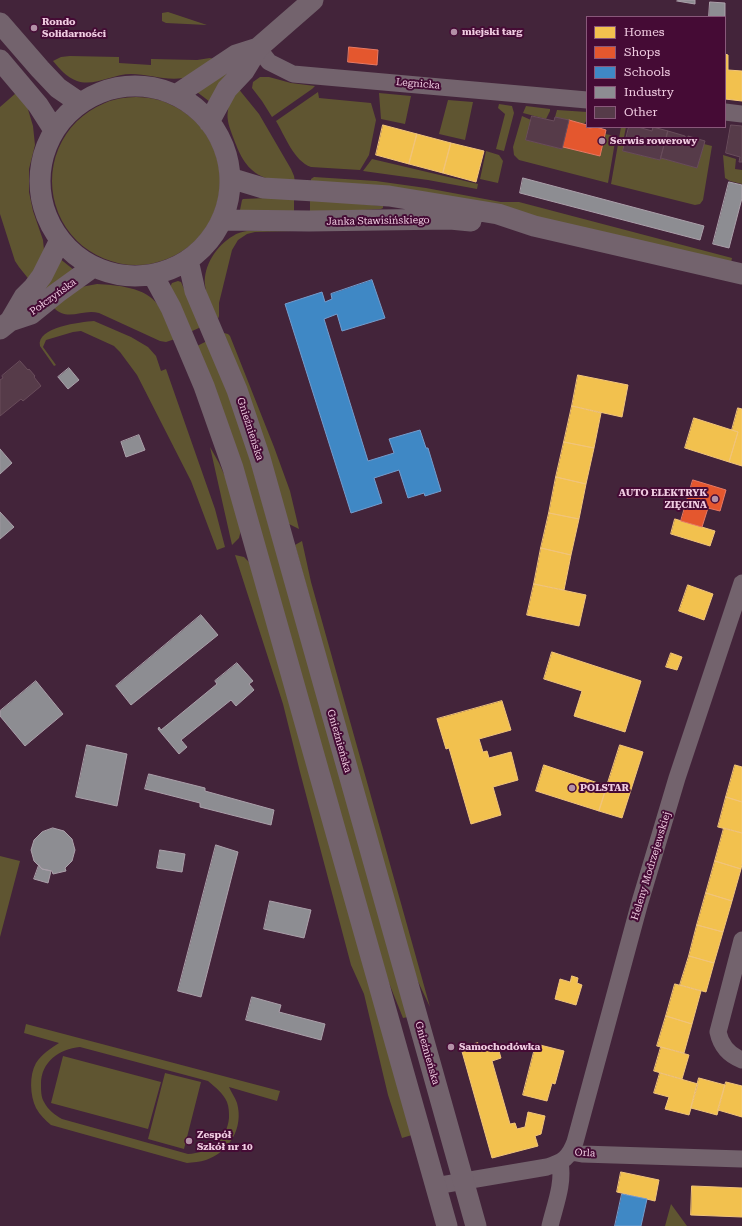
<!DOCTYPE html>
<html>
<head>
<meta charset="utf-8">
<style>
	body { margin:0 }
	#map { position:relative; width:742px; height:1226px; overflow:hidden; background:#43243a; font-family:"Roboto Serif",serif }
	canvas { display:block }
	.legend { position:absolute; left:586px; top:16px; width:140px; height:112px; box-sizing:border-box; background:#450b35; border:1px solid #89587a; margin:0; padding:5px 7px; list-style:none; font-size:12px; color:#f0cce1 }
	.legend li { display:flex; align-items:center; gap:8px; height:20px }
	.legend b { width:20px; border:1px solid #89587a }
</style>
</head>
<body>
<div id="map">
<canvas width="742" height="1226"></canvas>
<ul class="legend">
<li><b style="height:11px;background:#f2c14e"></b>Homes</li>
<li><b style="height:11px;background:#e4572e"></b>Shops</li>
<li><b style="height:11px;background:#3f88c5"></b>Schools</li>
<li><b style="height:11px;background:#8d8d92"></b>Industry</li>
<li><b style="height:11px;background:#563b49"></b>Other</li>
</ul>
</div>
<script>
const ctx = document.querySelector('canvas').getContext('2d');
ctx.lineJoin = 'round';
function fillPath(path, color) {
  ctx.fillStyle = color;
  ctx.fill(path, 'evenodd');
}
function stroke(path, color, width, dash) {
  ctx.strokeStyle = color;
  ctx.lineWidth = width;
  ctx.lineCap = dash ? 'butt' : 'round';
  ctx.setLineDash(dash || []);
  ctx.stroke(path);
}
function write(font, color, halo, rows, align = 'center') {
  ctx.font = font + ' "Roboto Serif",serif';
  ctx.lineWidth = 4;
  ctx.setLineDash([]);
  ctx.textBaseline = 'middle';
  ctx.strokeStyle = halo;
  ctx.fillStyle = color;
  for (const [text, x, y, turn = 0] of rows) {
    ctx.save();
    ctx.translate(x, y);
    ctx.rotate((+turn || 0) * Math.PI / 180);
    ctx.textAlign = isNaN(turn) ? turn : align;
    if (halo) ctx.strokeText(text, 0, 0);
    ctx.fillText(text, 0, 0);
    ctx.restore();
  }
}
fillPath(new Path2D(`
	M168 12 207 25 166 23 162 21V13Z
	M70 56 119 57V63L151 65V59L197 60 210 58 214 59C207 64 190 76 183 78 166 81 148 74 131 74 113 74 94 87 77 81 66 77 60 69 53 61L61 57Z
	M225 72 229 77 214 105 197 92Z
	M260 77H269L291 83 315 86 312 89 272 117 262 101 252 88 253 82Z
	M237 87 259 114 291 169 294 176 295 182C284 181 271 181 261 176 245 168 239 153 233 137 230 128 226 120 228 110 229 102 234 94 237 87Z
	M318 92 319 98 371 103 376 120 369 155 360 170 311 167C294 161 285 136 276 121Z
	M16 93 27 106 33 126 35 145 29 169V192L33 211 43 240 44 250 31 282 19 267 15 261 0 214V107Z
	M379 93 411 96 405 124 381 119Z
	M52 181a84 84 0 1 1 168 0a84 84 0 1 1-168 0Z
	M448 100 473 102 465 140 439 134Z
	M499 104 512 106 514 113 504 151 496 149 505 114 498 108Z
	M526 106 550 109V111L546 119 523 113Z
	M557 110 587 112V120L584 124 555 117Z
	M522 116 531 120 526 140 562 149 563 147 600 156 605 134 616 136 608 183 519 160 514 155 513 147Z
	M621 127H626L624 137 626 138 623 151 660 160 661 158 697 168 704 144 712 146 703 200 700 204 695 205 611 184Z
	M486 151 499 155 503 161 498 183 480 179Z
	M723 155 736 159 735 169 742 170V184L730 181 725 178Z
	M372 159 478 184 477 189 428 180 363 171Z
	M314 177 376 181 426 188 501 202H519L732 258 731 263 311 182V179Z
	M267 198H294V213L240 210 242 200 243 199Z
	M310 199 383 206V208L381 209 310 213Z
	M247 231H293L255 232 247 234 238 240 232 250 219 303V316L218 319C212 308 206 297 205 285 203 266 217 245 233 236 237 233 242 232 247 231Z
	M59 258 74 270 42 295Z
	M178 281 181 282 201 327 190 332 170 287 172 283Z
	M97 284C116 285 146 287 158 305 165 315 169 328 175 339L166 342 160 341 99 313C82 308 68 323 53 307L81 287Z
	M94 321 131 337 148 347 156 356 161 371 166 369 215 509 225 547 217 550 191 481 137 375 120 352 114 346 81 331 73 332 46 340 43 347 56 365 54 366 40 346C36 327 81 322 94 321Z
	M224 333 228 334 230 336 274 447 290 491 299 529 289 524 223 334Z
	M207 341 237 413 408 1017 403 1018 383 968 197 346Z
	M210 447 219 463 229 485 241 530 239 538 232 545Z
	M302 541 311 582 430 1007 413 971 295 545Z
	M235 555 244 557 251 564 412 1135 402 1138 388 1095 364 994 351 965 300 772 283 704Z
	M0 856 20 861 0 937Z
	M26 1024 280 1091 277 1101 229 1087C231 1092 235 1097 237 1103 244 1128 229 1152 206 1160 200 1162 193 1162 187 1163L51 1125C45 1120 40 1115 36 1108 30 1096 29 1075 36 1063 42 1054 51 1048 59 1043L24 1033ZM80 1047 208 1081C216 1088 223 1093 227 1102 229 1107 229 1113 229 1118 227 1140 209 1153 188 1154L62 1119C55 1115 48 1110 44 1102 41 1097 41 1090 41 1084 41 1062 59 1049 80 1047Z
	M63 1056 161 1082 148 1129 51 1103Z
	M165 1073 201 1082 184 1149 148 1139Z
	M671 1204 687 1226H665Z`), '#5f5531');
const homes = new Path2D(`
	M725 54 728 55V70L742 71V101L725 99Z
	M383 125 417 134 409 164 376 155Z
	M417 134 451 143 443 173 409 164Z
	M451 143 484 151 476 182 443 173Z
	M578 375 628 385 622 417 572 406Z
	M572 406 601 413 594 448 564 442Z
	M738 408 742 409V466L729 462 738 432 732 430Z
	M694 418 738 432 729 462 685 448Z
	M564 442 594 448 586 484 556 477Z
	M556 477 586 484 579 519 549 513Z
	M549 513 579 519 571 555 541 548Z
	M675 519 715 531 710 546 671 534Z
	M541 548 571 555 564 590 534 584Z
	M534 584 586 595 579 626 527 615Z
	M688 585 713 594 704 620 679 611Z
	M552 652 641 681 625 732 574 716 582 691 544 679Z
	M671 653 682 657 677 670 666 667Z
	M502 701 511 730 479 739 483 752 487 751 489 758 511 752 518 780 493 787 501 815 471 824 449 748 446 749 437 719Z
	M620 745 643 752 622 818 599 811Z
	M544 765 607 786 599 811 536 791Z
	M735 765 742 767V802L726 797Z
	M726 797 742 802V833L718 827Z
	M724 828 742 833V864L741 869 715 861Z
	M715 861 741 869 732 901 706 893Z
	M706 893 732 901 723 932 697 925Z
	M697 925 723 932 714 963 689 956Z
	M689 956 714 963 706 992 680 985Z
	M572 976 578 978 577 983 582 985 576 1005 555 999 560 979 570 982Z
	M675 984 701 991 692 1024 666 1016Z
	M666 1016 692 1024 684 1053 657 1046Z
	M478 1043 480 1049 497 1044 501 1058 492 1061 510 1124 515 1123 517 1129 525 1127 528 1112 545 1116 541 1134 535 1136 538 1146 492 1158 461 1048Z
	M536 1044 564 1051 555 1084 552 1083 547 1101 523 1095Z
	M661 1047 689 1055 682 1079 654 1071Z
	M660 1073 698 1084 689 1115 665 1109 669 1097 654 1093Z
	M699 1078 725 1085 717 1115 691 1108Z
	M726 1082 742 1086V1117L718 1110Z
	M621 1172 659 1180 655 1201 617 1192Z
	M692 1186 742 1188V1217L691 1215Z`);
fillPath(homes, '#f2c14e');
stroke(homes, '#f1c47a', 1);
const shops = new Path2D(`
	M349 47 378 50 377 65 348 62Z
	M569 120 587 125 586 127 590 128 596 127 606 130 600 156 563 147Z
	M693 480 726 490 720 511 708 508 702 527 681 521Z`);
fillPath(shops, '#e4572e');
stroke(shops, '#e87a64', 1);
const schools = new Path2D(`
	M372 280 385 318 342 331 337 314 324 319 368 461 394 453 389 439 420 430 426 448H428L441 491 425 496 424 493 408 498 399 470 374 478 382 503 351 513 285 304 322 292 325 302 332 299 331 294Z
	M622 1194 647 1199 641 1226H615Z`);
fillPath(schools, '#3f88c5');
stroke(schools, '#749ccd', 1);
const industry = new Path2D(`
	M678 0H695V4L677 1Z
	M710 2 725 3V17H709Z
	M523 178 704 226 700 240 520 193Z
	M729 182 742 185V198L729 248 713 244Z
	M69 368 79 380 68 389 58 377Z
	M139 435 145 450 126 457 121 442Z
	M0 449 12 463 0 474Z
	M0 512 14 527 0 539Z
	M201 615 218 635 131 705 116 686Z
	M237 663 253 681 249 684 254 690 236 706 231 700 181 740 187 747 179 754 158 729 159 727 161 730 217 684 215 681Z
	M36 681 63 714 25 746 0 716V711Z
	M87 745 127 754 117 806 76 797Z
	M149 774 205 788V791L274 810 271 825 200 807V803L145 789Z
	M53 828 64 831 72 839 75 850 72 861 65 868 66 871 53 874 52 871 42 869 34 861 31 850 34 840 42 832Z
	M216 845 238 852 201 997 178 991Z
	M160 850 185 854 182 872 157 868Z
	M39 865 42 869 51 871 48 883 34 879Z
	M270 901 311 910 304 938 264 929Z
	M252 997 281 1005 279 1012 325 1024 321 1040 246 1020Z`);
fillPath(industry, '#8d8d92');
stroke(industry, '#aba0aa', 1);
const building = new Path2D(`
	M532 116 554 121 555 117 569 120 562 149 526 140Z
	M731 125 742 126V162H739L740 157 726 153Z
	M629 127H638L652 131 653 127 668 131 660 160 623 151Z
	M668 131 685 136V137L688 138V136L705 141 697 168 661 158Z
	M20 361 28 370 29 369 35 376 34 377 41 386 23 401 21 399 0 416V380L3 378 2 376Z`);
fillPath(building, '#563b49');
stroke(building, '#694d5b', 1);
stroke(new Path2D(`
	M258 48 269 62 293 74 587 100
	M725 112 742 114
	M742 940 718 1032C721 1046 729 1055 742 1060
	M571 1152 582 1154 742 1159
	M435 1186 547 1167C563 1162 569 1158 575 1142L640 902 677 778 742 583
	M550 1226C555 1205 564 1184 560 1162`), '#73636d', 17);
stroke(new Path2D(`
	M0 23 40 69 58 88 80 103
	M0 60 38 105 54 130
	M40 181a95 95 0 1 1 190 0a95 95 0 1 1-190 0Z
	M176 95 236 55 258 48
	M209 122 227 89 244 71 258 48 313 0
	M230 178 263 188 315 191 389 196 498 214 534 226 742 274
	M222 220 309 221 450 219 471 221
	M188 260 195 291 237 390 260 458 476 1226
	M153 275 171 308 204 386 233 468 447 1226
	M10 321 31 314 57 293 93 267
	M0 329 10 321 24 297 33 288 42 276 60 240`), '#73636d', 21);
for (const [x, y, r, color] of [
	[34,28,4,"#b391a7"],
	[454,32,4,"#b391a7"],
	[602,141,4,"#b391a7"],
	[715,499,4,"#b391a7"],
	[572,788,4,"#b391a7"],
	[451,1047,4,"#b391a7"],
	[189,1141,4,"#b391a7"]
]) {
  const dot = new Path2D();
  dot.arc(x, y, r, 0, 2 * Math.PI);
  ctx.fillStyle = color;
  ctx.fill(dot);
  stroke(dot, '#450b35', 1.5);
}
write('bold 10px', '#f0cce1', '#450b35', [
	["Rondo",42,22],
	["Solidarności",42,34],
	["miejski targ",462,32],
	["Serwis rowerowy",610,141],
	["AUTO ELEKTRYK",707,493,"right"],
	["ZIĘCINA",707,505,"right"],
	["POLSTAR",580,788],
	["Samochodówka",459,1047],
	["Zespół",197,1135],
	["Szkół nr 10",197,1147]
], 'left');
write('10px', '#f0cce1', '#450b35', [
	["Legnicka",418,84,5],
	["Janka Stawisińskiego",378,221,-1],
	["Połczyńska",53,297,-36],
	["Gnieźnieńska",250,429,72],
	["Gnieźnieńska",339,741,74],
	["Heleny Modrzejewskiej",651,866,-73],
	["Gnieźnieńska",427,1053,74],
	["Orla",585,1153,3]
]);
</script>
</body>
</html>
